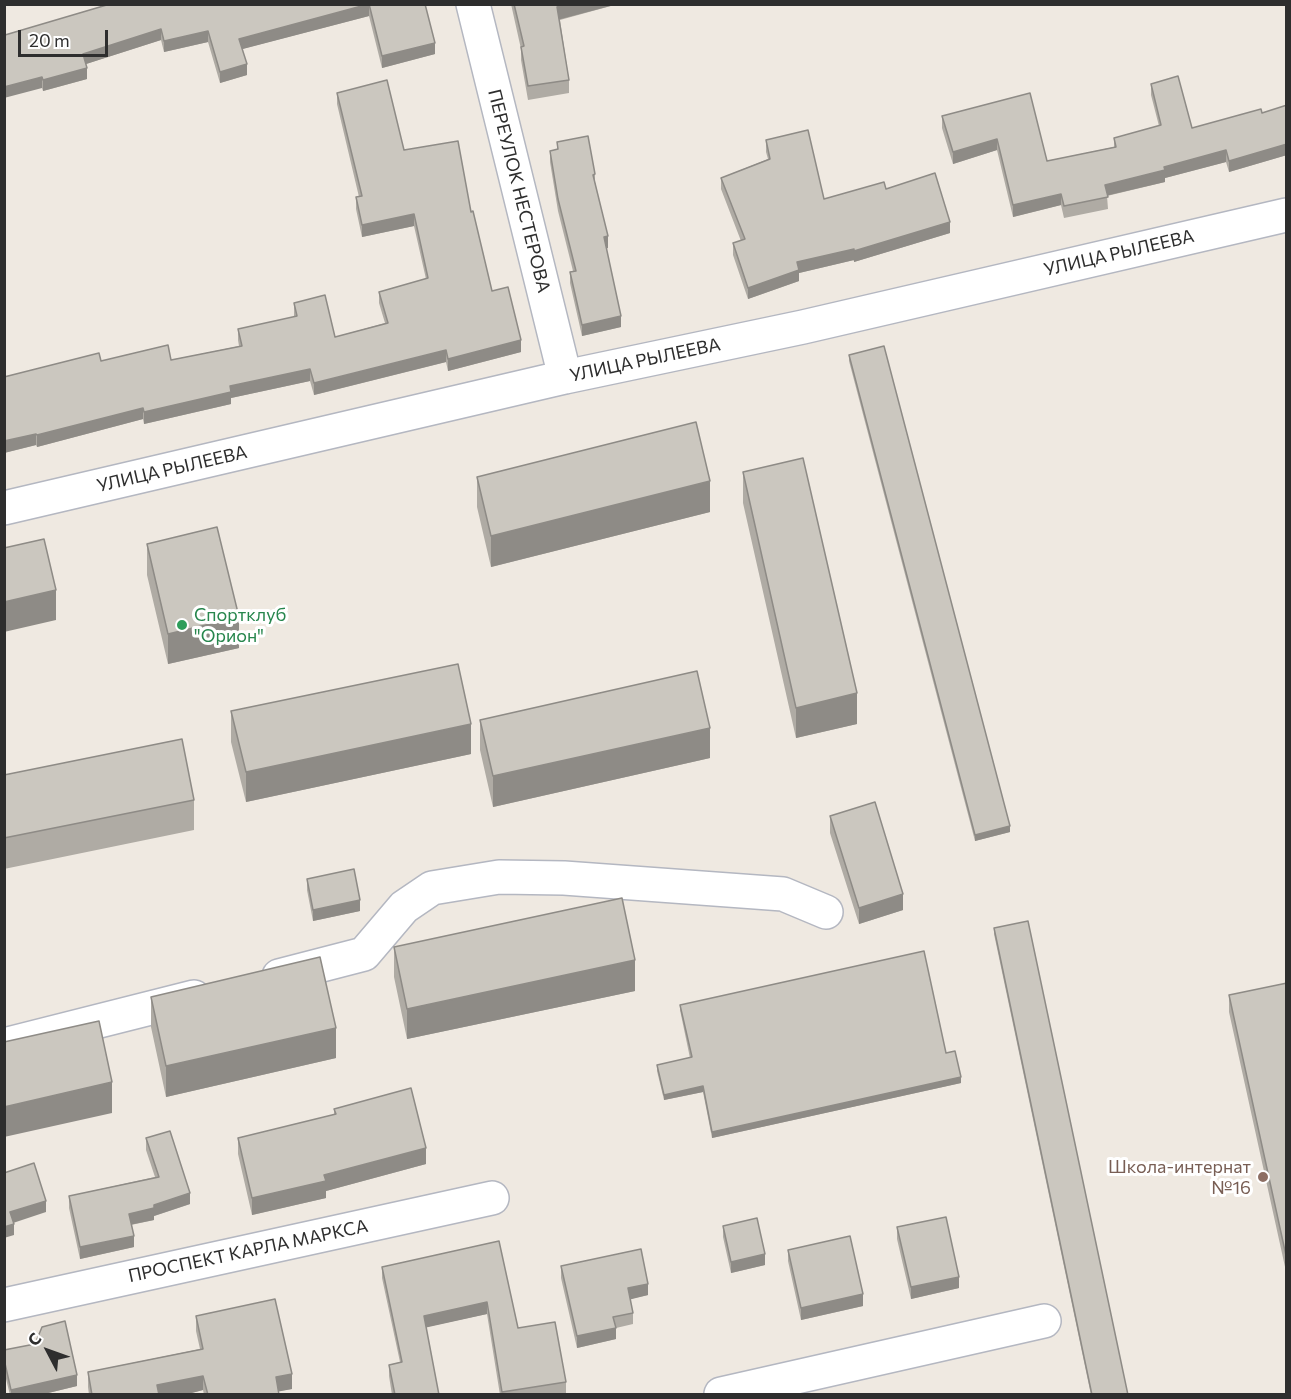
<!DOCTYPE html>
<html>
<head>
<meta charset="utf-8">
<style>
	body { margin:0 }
	#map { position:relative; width:1291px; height:1399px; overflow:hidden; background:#efe9e1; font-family:Commissioner,sans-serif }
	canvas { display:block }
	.frame { position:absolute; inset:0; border:6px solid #2e2e2e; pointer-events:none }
	.north { position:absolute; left:18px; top:1321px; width:60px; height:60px; -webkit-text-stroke:4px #fff; paint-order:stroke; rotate:311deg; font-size:16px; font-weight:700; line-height:24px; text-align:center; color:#2e2e2e }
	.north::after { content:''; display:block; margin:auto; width:21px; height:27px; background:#2e2e2e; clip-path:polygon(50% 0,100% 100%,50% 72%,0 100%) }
	.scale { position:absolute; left:18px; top:30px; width:90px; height:27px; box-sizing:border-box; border:3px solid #2e2e2e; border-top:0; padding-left:8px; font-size:18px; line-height:21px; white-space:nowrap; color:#2e2e2e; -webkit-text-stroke:4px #fff; paint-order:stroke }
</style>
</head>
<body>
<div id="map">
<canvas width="1291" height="1399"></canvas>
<div class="frame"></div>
<div class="north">С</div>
<div class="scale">20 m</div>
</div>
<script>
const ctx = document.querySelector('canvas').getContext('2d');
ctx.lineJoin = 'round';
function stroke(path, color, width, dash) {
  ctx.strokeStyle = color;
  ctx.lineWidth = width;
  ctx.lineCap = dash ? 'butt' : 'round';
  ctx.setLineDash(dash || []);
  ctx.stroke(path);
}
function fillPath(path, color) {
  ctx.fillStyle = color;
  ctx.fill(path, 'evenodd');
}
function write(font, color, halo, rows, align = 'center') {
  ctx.font = font + ' Commissioner,sans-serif';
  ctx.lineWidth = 6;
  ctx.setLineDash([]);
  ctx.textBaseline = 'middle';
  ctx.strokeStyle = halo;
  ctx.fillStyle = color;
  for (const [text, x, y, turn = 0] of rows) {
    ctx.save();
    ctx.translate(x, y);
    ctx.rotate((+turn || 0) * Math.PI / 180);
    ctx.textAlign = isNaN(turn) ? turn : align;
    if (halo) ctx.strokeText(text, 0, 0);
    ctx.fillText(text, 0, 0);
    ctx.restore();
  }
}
const minor = new Path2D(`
	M473 4 565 377
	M4 508 565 377 803 327 1286 215
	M279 976 364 954 404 907 432 888 499 877 564 878 783 894 826 912
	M4 1045 194 997
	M4 1305 492 1198
	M721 1394 1044 1321`);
stroke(minor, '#b4b7c1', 36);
stroke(minor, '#fff', 33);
fillPath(new Path2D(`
	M110 4H425L435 54 382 68 369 16 242 49 247 75 220 83 208 42 164 52 161 40 86 64 87 79 43 91 42 88 5 35Z
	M511 4H618L560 20 569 80V93L528 100 521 60V49Z
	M1151 84 1192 128 1262 113 1287 105V155L1229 172 1226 162 1165 178V182L1107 196 1108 209 1064 218 1061 205 1013 217 997 150 953 164 942 128V116L1047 161 1114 147V138L1159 126 1151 95Z
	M337 93 404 150 471 212 492 291 521 352 448 371 446 362 314 395 310 381 231 398V404L144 424 143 419 37 447 36 445 4 453 101 361 171 360 239 346 238 340V329L294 317V303L335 337 385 323 379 303V292L426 279 414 226 362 237 356 209V197H359L337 104Z
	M766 140 824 199 886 189 950 233 854 262V260L799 273V281L748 299 733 255V243L741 241 721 189V178L768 159 766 152Z
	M557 142 595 174V182L608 248H606L621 327 582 336 570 283V272L573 271 558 211 550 162V151L557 150Z
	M849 355 1010 832 975 841 849 361Z
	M743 472 857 724 796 738 743 503Z
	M477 477 710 512 491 567 477 507Z
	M147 544 239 648 168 664 147 575Z
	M231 711 471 754 246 802 231 742Z
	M480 720 710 758 493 807 480 750Z
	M4 775 194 800V830L4 869Z
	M830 816 903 910 859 924 830 833Z
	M307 879 360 911 313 921 307 890Z
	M994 928 1128 1395H1091L994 934Z
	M394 947 635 991 407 1039 394 977Z
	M1287 983V1276L1229 1012V995Z
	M151 997 336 1058 166 1097 151 1027Z
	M680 1005 946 1053 961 1083 712 1138 703 1092 664 1100 657 1071V1065L690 1058 680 1010Z
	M334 1109 426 1164 326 1191V1198L252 1215 238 1154V1138L334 1115Z
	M146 1138 190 1204 154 1216V1220L131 1225 134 1247 80 1259 69 1208V1196L155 1177 146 1150Z
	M723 1226 765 1265 731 1273 723 1237Z
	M897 1227 959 1288 911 1299 897 1239Z
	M499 1241 518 1328 566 1382V1393L556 1395H500L487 1314 426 1327 439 1395H392L389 1376V1365L400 1362 382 1278V1267Z
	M788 1250 863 1306 801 1320 788 1261Z
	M561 1266 648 1295 630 1299 633 1313V1324L616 1328V1339L577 1348 561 1278Z
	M196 1316 292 1389 279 1391V1395H204L203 1390 184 1395H89L88 1387V1372L200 1349 196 1331Z
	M4 1350 77 1386 40 1395H10L4 1371Z`), '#afaba4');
fillPath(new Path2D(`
	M369 4V16L239 50V39Z
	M567 4H618L557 20V7Z
	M161 29V40L83 65V54Z
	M208 31V42L164 52V41Z
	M435 43V54L382 68V56Z
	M247 64V75L220 83V72Z
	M87 68V79L43 91V80Z
	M42 77V88L4 98V87Z
	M997 139V150L953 164V152Z
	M1287 144V155L1229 172V161Z
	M1226 150V162L1165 178V182L1105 196V185L1164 167Z
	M1061 194V205L1013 217V205Z
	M414 214V226L362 237V225Z
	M950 222V233L854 262V251Z
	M608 236V248L604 249V237Z
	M854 249V260L799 273V281L748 299V288L797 262Z
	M621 316V327L582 336V325Z
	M521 340V352L448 371V359Z
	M446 350V362L314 395V383Z
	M310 369V381L231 398V404L144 424V412L230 386Z
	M143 408V419L37 447V435Z
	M36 434V445L4 453V441Z
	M710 481V512L491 567V536Z
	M56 590V620L4 632V602Z
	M239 617V648L168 664V634Z
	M857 693V724L796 738V708Z
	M471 724V754L246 802V772Z
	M710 728V758L493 807V776Z
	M1010 826V832L975 841V835Z
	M903 894V910L859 924V908Z
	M360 900V911L313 921V910Z
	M635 960V991L407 1039V1009Z
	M336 1028V1058L166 1097V1066Z
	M961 1077V1083L712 1138V1132Z
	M112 1082V1113L4 1137V1107Z
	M703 1086V1092L664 1100V1095Z
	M426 1148V1164L326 1191V1198L252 1215V1198L324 1175Z
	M190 1193V1204L154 1216V1220L129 1225V1214L154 1205Z
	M46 1201V1212L10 1224V1212Z
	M14 1224V1235L4 1238V1227Z
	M134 1236V1247L80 1259V1247Z
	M765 1254V1265L731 1273V1262Z
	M959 1277V1288L911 1299V1287Z
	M648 1284V1295L628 1300V1288Z
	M863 1294V1306L801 1320V1308Z
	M487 1302V1314L424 1328V1316Z
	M616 1328V1339L577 1348V1336Z
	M292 1374V1389L276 1392V1377Z
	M77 1375V1386L40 1395H11V1390Z
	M203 1376V1390L184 1395H157V1385Z`), '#8e8b86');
const building = new Path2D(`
	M110 4H369L239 39 247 64 220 72 208 31 164 41 161 29 83 54 87 68 43 80 42 77 4 87V31L5 35Z
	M369 4H425L435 43 382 56Z
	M514 4H567L557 7 569 80 528 86 521 47 524 46Z
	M1178 76 1192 128 1261 109 1262 113 1287 105V144L1229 161 1226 150 1164 167 1165 170 1105 185 1108 197 1064 206 1061 194 1013 205 997 139 953 152 942 116 1030 93 1047 161 1116 147 1114 138 1161 125 1151 84Z
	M387 80 404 150 458 141 471 212 473 211 492 291 508 287 521 340 448 359 446 350 314 383 310 369 230 386 231 392 144 412 143 408 37 435 36 434 4 441V377L99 353 101 361 168 345 171 360 242 346 238 329 297 316 294 303 325 295 335 337 388 323 379 292 428 278 414 214 362 225 356 197 362 196 337 93Z
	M808 130 824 199 884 182 886 189 935 173 950 222 854 251V249L797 262 799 270 748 288 733 243 745 239 721 178 770 159 766 140Z
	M588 136 595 174 593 175 608 236 604 237 621 316 582 325 570 272 576 271 558 199 550 151 558 149 557 142Z
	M884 346 1010 826 975 835 849 355Z
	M696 422 710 481 491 536 477 477Z
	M803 458 857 693 796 708 743 472Z
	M217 527 239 617 168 634 147 544Z
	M44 539 56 590 4 602V548Z
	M458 664 471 724 246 772 231 711Z
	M697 671 710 728 493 776 480 720Z
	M182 739 194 800 4 838V775Z
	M875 802 903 894 859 908 830 816Z
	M354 869 360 900 313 910 307 879Z
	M622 898 635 960 407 1009 394 947Z
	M1028 921 1128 1395H1092L994 928Z
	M924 951 946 1053 955 1051 961 1077 712 1132 703 1086 664 1095 657 1065 692 1057 680 1005Z
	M320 957 336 1028 166 1066 151 997Z
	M1287 983V1260L1229 995Z
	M99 1021 112 1082 4 1107V1042Z
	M411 1088 426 1148 324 1175 326 1181 252 1198 238 1138 336 1114 334 1109Z
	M170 1131 190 1193 154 1205V1208L129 1214 134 1236 80 1247 69 1196 159 1177 146 1138Z
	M34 1163 46 1201 10 1212 14 1224 4 1227V1173Z
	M946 1217 959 1277 911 1287 897 1227Z
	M757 1218 765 1254 731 1262 723 1226Z
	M850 1236 863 1294 801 1308 788 1250Z
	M499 1241 518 1328 555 1322 566 1382 502 1392 487 1302 424 1316 439 1395H395L389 1365 402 1362 382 1267Z
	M641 1249 648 1284 628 1288 633 1313 613 1317 616 1328 577 1336 561 1266Z
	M275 1299 292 1374 276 1377 279 1395H208L203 1376 157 1385 159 1395H92L88 1372 203 1349 196 1316Z
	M65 1321 77 1375 11 1390 4 1359V1350L35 1344 42 1327Z`);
fillPath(building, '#cbc7bf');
stroke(building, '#8e8b86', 1.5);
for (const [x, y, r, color] of [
	[182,625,6,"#2e9e5b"],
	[1263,1177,6,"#8d6e63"]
]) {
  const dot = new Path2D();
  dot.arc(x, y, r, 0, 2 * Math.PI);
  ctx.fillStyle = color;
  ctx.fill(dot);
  stroke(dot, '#fff', 2);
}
write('18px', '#2e2e2e', '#fff', [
	["ПЕРЕУЛОК НЕСТЕРОВА",519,191,76],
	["УЛИЦА РЫЛЕЕВА",1119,253,-13],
	["УЛИЦА РЫЛЕЕВА",645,360,-12],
	["УЛИЦА РЫЛЕЕВА",172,469,-13],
	["ПРОСПЕКТ КАРЛА МАРКСА",248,1251,-12]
]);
write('18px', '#27864d', '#fff', [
	["Спортклуб",194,615],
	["\"Орион\"",194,636]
], 'left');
write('18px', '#785e54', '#fff', [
	["Школа-интернат",1251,1167],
	["№16",1251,1188]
], 'right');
</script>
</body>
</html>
